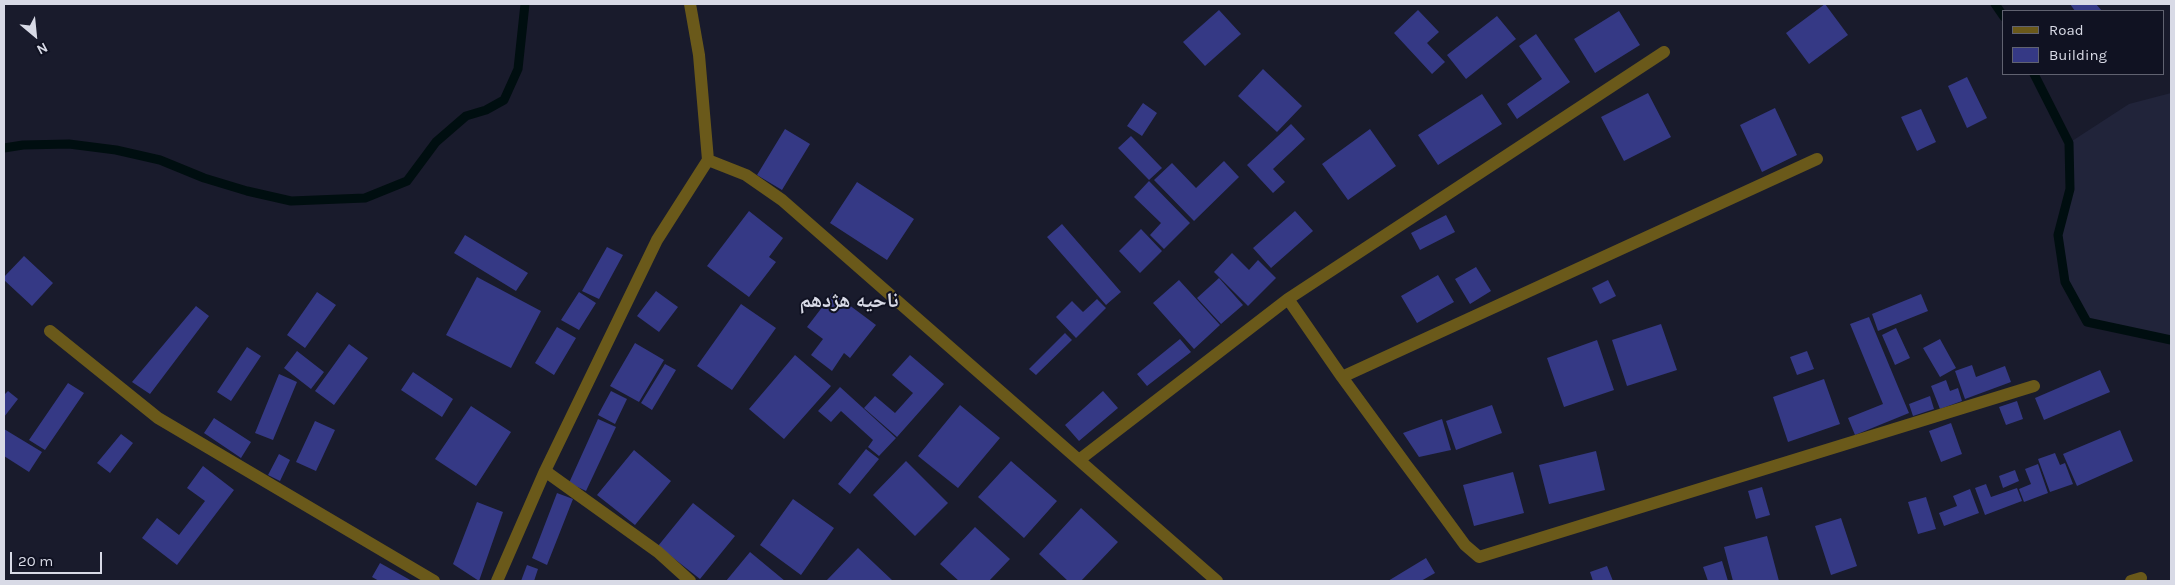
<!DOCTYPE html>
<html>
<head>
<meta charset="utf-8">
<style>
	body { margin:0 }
	#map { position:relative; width:2175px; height:585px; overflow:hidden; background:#191b2c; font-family:Karla,sans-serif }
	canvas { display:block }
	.frame { position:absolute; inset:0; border:5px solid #d8dae6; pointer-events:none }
	.legend { position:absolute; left:2002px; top:10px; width:162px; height:65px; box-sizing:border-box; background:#101222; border:1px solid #606270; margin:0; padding:6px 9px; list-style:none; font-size:15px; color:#d8dae6 }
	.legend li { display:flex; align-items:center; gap:10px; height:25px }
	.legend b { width:25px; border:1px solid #606270 }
	.north { position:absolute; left:10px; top:10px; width:50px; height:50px; -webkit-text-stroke:4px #101222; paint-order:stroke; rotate:152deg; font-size:14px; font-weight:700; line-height:20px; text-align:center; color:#d8dae6 }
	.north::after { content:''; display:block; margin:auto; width:18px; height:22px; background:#d8dae6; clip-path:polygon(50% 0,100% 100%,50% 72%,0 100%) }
	.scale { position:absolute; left:10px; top:552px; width:92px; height:22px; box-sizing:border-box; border:2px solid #d8dae6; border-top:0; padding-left:6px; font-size:15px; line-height:18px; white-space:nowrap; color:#d8dae6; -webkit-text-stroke:4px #101222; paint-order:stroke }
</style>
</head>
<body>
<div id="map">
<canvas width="2175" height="585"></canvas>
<div class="frame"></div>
<ul class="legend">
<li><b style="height:6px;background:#6a591a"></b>Road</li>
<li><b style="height:14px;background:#353985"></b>Building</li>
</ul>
<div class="north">N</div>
<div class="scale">20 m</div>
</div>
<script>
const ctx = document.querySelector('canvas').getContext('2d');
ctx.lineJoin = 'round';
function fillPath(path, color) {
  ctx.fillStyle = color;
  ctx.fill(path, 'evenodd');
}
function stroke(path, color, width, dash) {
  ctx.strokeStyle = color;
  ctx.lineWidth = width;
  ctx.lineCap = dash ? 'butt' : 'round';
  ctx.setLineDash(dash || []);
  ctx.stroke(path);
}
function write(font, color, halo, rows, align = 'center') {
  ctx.font = font + ' Karla,"Noto Naskh Arabic",sans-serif';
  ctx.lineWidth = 4;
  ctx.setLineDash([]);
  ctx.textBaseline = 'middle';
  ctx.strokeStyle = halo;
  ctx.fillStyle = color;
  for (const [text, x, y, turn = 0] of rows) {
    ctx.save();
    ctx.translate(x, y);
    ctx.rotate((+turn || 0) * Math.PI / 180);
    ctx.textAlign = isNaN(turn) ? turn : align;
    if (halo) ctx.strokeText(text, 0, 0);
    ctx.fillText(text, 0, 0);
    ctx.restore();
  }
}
fillPath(new Path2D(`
	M2171 93V340L2087 322 2065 282 2058 235 2070 189 2069 143 2129 104Z`), '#21243a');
stroke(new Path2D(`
	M1995 4 2004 17
	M2034 74 2069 143 2070 189 2058 235 2065 282 2087 322 2171 340
	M4 148 23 145 69 144 116 150 160 160 204 178 247 191 291 201 365 198 407 181 436 142 466 116 486 110 504 100 518 69 525 4`), '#000e10', 9);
fillPath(new Path2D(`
	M1825 4 1848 35 1809 64 1786 33Z
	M2070 4H2096L2102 11H2075Z
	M1219 10 1241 34 1205 66 1183 42Z
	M1418 10 1439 32 1427 43 1445 62 1432 74 1394 33Z
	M1619 11 1640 45 1595 73 1574 39Z
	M1497 16 1516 39 1466 79 1447 55Z
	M1536 34 1570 82 1517 119 1507 104 1542 79 1519 46Z
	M1263 69 1302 106 1277 132 1238 96Z
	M1967 77 1987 118 1967 128 1948 86Z
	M1648 93 1671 137 1624 161 1601 117Z
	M1482 94 1502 124 1438 165 1418 135Z
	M1143 103 1157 113 1142 136 1127 126Z
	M1775 108 1797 155 1762 172 1740 125Z
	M1921 109 1936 142 1917 151 1901 117Z
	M1291 124 1305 139 1273 169 1285 182 1273 193 1247 165Z
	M785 129 810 144 782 190 757 175Z
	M1370 129 1396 166 1348 200 1322 164Z
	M1131 136 1162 168 1149 180 1118 148Z
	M1224 161 1239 177 1194 221 1154 180 1172 163 1196 188Z
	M1149 181 1190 223 1164 249 1150 235 1161 223 1134 197Z
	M857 182 914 219 887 260 830 223Z
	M749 211 783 238 769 257 776 262 749 297 707 266Z
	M1295 211 1313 231 1271 268 1253 248Z
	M1446 215 1455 232 1420 250 1411 233Z
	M1062 224 1121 292 1106 305 1047 237Z
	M1141 229 1162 251 1140 273 1119 251Z
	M465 235 528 273 516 291 454 253Z
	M607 247 623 255 599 299 582 291Z
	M1232 253 1249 270 1258 260 1276 278 1248 306 1214 272Z
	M24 256 53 283 32 306 4 280V277Z
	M1476 267 1491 291 1470 304 1455 279Z
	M1438 275 1454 302 1417 323 1401 296Z
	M477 277 541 311 511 368 446 335Z
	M1219 278 1243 305 1221 324 1197 298Z
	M1179 280 1220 325 1194 349 1153 303Z
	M1608 280 1616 296 1600 304 1592 288Z
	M656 291 678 307 659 332 637 316Z
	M317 292 336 305 305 348 287 335Z
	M579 292 596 303 579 330 561 320Z
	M833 293 876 325 850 358 844 353 832 371 811 355 823 339 807 327Z
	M1921 294 1928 311 1878 331 1872 314Z
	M1097 299 1106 308 1076 338 1056 317 1072 301 1083 312Z
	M741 304 776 328 732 390 697 366Z
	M196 306 209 316 150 394 132 382Z
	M1869 317 1909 413 1855 435 1848 418 1883 404 1850 324Z
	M1661 324 1677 370 1627 386 1612 340Z
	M557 327 576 338 554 375 535 363Z
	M1896 328 1910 358 1895 365 1882 335Z
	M1065 333 1072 340 1036 375 1029 369Z
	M1180 339 1191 352 1147 386 1137 374Z
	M1940 339 1956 368 1940 377 1923 348Z
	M1597 340 1614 390 1564 407 1547 358Z
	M635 343 664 360 639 402 610 386Z
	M349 344 368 358 334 405 315 391Z
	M247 347 261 356 231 401 217 392Z
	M297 351 324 372 311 389 284 368Z
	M1807 351 1814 369 1797 375 1790 357Z
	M795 355 831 386 784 439 749 409Z
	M910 355 944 384 897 437 864 408 875 396 895 413 913 393 892 375Z
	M665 364 676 370 652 410 641 403Z
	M1972 365 1976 377 2005 366 2011 382 1965 399 1955 371Z
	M2100 370 2110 392 2044 420 2035 398Z
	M413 372 453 399 442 417 401 390Z
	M279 374 297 382 273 440 255 433Z
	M1824 379 1840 424 1788 442 1773 397Z
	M1946 380 1950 391 1958 388 1962 401 1940 409 1931 386Z
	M68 383 84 393 45 450 29 440Z
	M840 387 896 438 879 456 868 447 873 440 841 411 831 422 818 411Z
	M8 391 18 399 4 417V395Z
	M611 391 627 399 615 424 598 415Z
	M1103 391 1118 408 1079 441 1065 425Z
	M1930 396 1934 409 1913 416 1909 404Z
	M2017 401 2023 419 2006 425 1999 407Z
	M960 405 1000 438 958 488 918 456Z
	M1492 405 1502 433 1456 450 1446 421Z
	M471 406 511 432 476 486 435 459Z
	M214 418 251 442 241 458 204 433Z
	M598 419 616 427 586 491 569 483Z
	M1442 419 1451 450 1419 457 1403 433Z
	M315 421 335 430 316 471 296 462Z
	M1951 423 1962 454 1941 462 1929 431Z
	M4 429 42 452 29 472 4 456Z
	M2120 430 2133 461 2077 486 2063 454Z
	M121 434 133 443 110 473 97 463Z
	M866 449 879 459 850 494 838 484Z
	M634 450 671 481 635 525 597 495Z
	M1596 451 1605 490 1549 504 1539 465Z
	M2055 453 2060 465 2065 463 2073 484 2050 492 2038 459Z
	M279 454 290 460 280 481 268 475Z
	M906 461 948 503 915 536 873 495Z
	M1011 461 1057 501 1024 538 978 497Z
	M2038 464 2048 493 2024 502 2019 489 2031 484 2025 469Z
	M203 466 234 490 177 565 142 538 157 518 179 535 205 501 187 488Z
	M2015 470 2019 481 2003 488 1999 476Z
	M1513 472 1524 513 1474 526 1463 485Z
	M1986 484 1991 497 2017 488 2022 501 1985 515 1975 488Z
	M1762 487 1770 515 1756 519 1748 491Z
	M1970 489 1979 513 1944 526 1939 513 1957 506 1953 496Z
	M557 493 573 499 547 565 532 558Z
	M1926 497 1936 529 1918 534 1908 502Z
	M793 499 834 528 801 575 760 545Z
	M477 502 503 512 479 581 453 564Z
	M693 503 735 536 700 579 658 546Z
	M1081 508 1118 542 1081 581H1068L1039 554Z
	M1841 518 1857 566 1831 575 1815 526Z
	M975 527 1010 559 989 581H959L940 564Z
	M1767 536 1779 581H1733L1724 547Z
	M858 548 893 581H826Z
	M750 552 785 581H726Z
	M1426 558 1435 573 1421 581H1388Z
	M1722 561 1728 581H1708L1703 567Z
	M380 563 412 581H379L372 577Z
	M527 565 538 569 534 581H521Z
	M1607 566 1613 581H1593L1590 572Z`), '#353985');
stroke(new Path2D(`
	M708 160 746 175 782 200 1217 581
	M1288 299 1342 377 1465 545 1479 557 2034 386
	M50 331 158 418 434 581
	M1342 377 1817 159
	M1079 460 1288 299 1664 52
	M545 471 658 552 690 581
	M497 581 545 471 657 240 708 160 699 55 690 4
	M2131 581 2141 578`), '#6a591a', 12);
write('bold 21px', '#d8dae6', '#101222', [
	["ناحیه هژدهم",849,301]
]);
</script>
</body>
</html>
